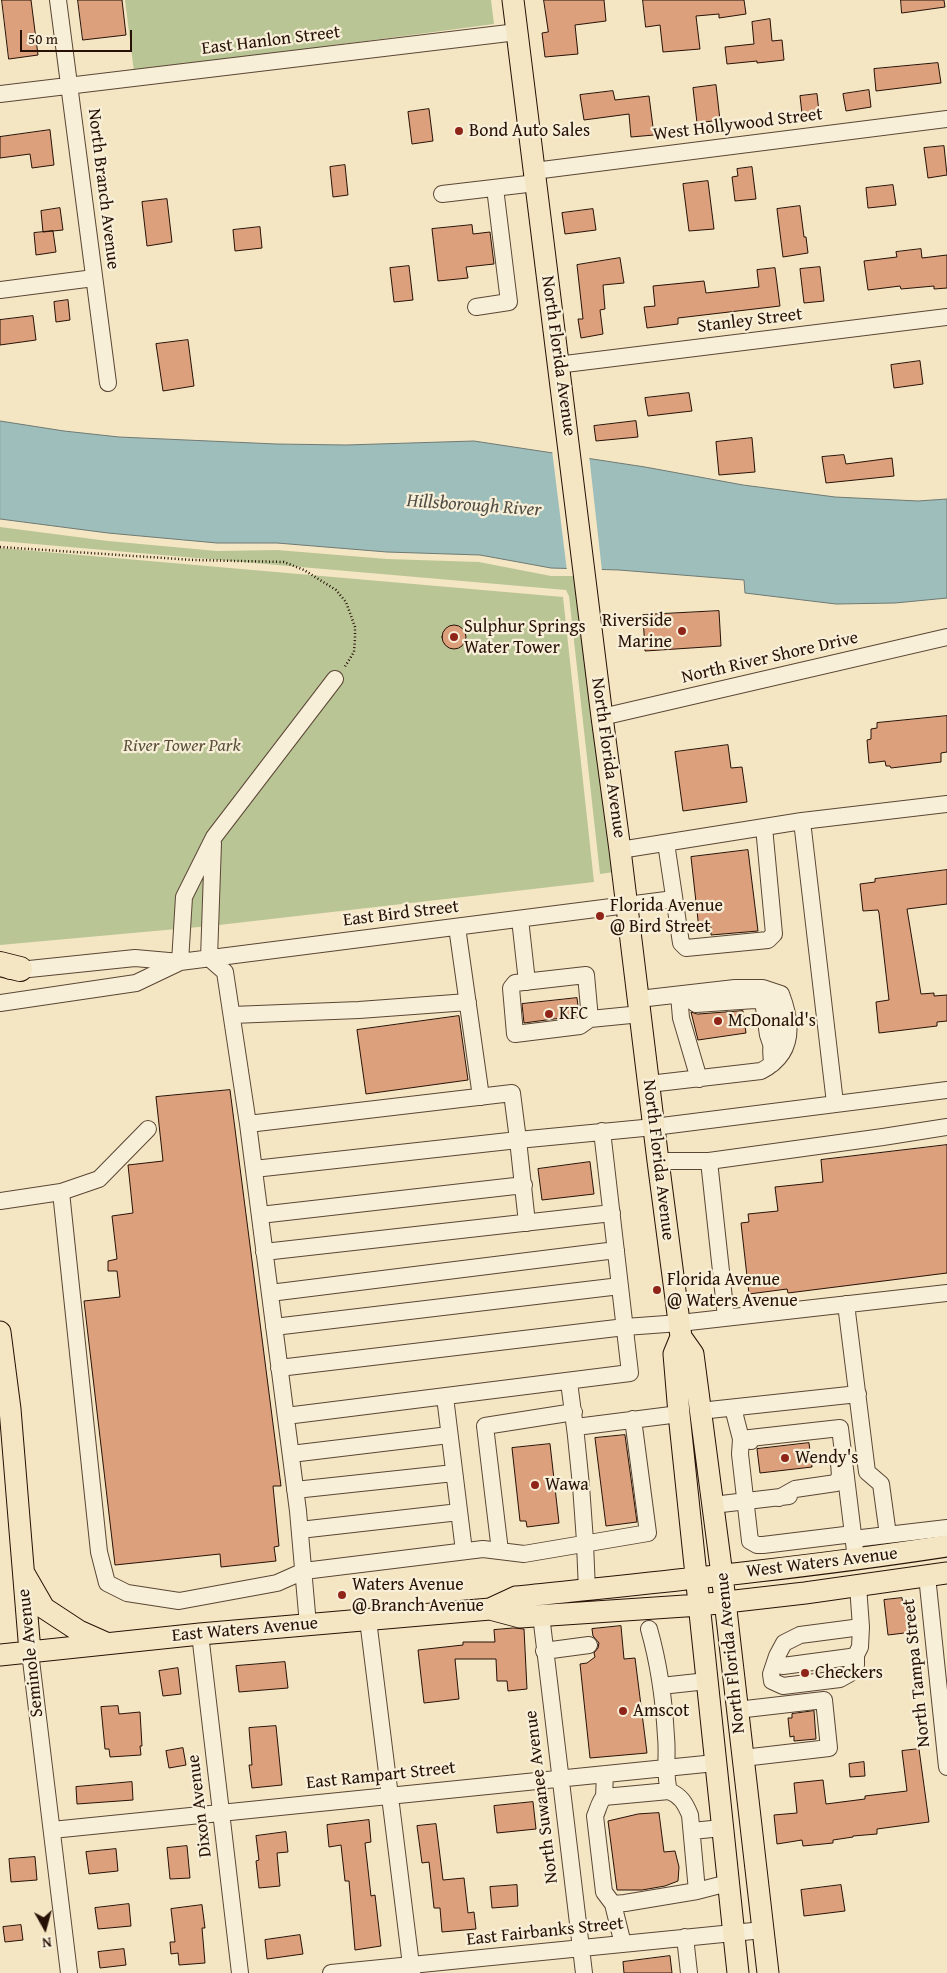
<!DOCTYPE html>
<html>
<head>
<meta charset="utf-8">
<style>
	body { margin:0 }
	#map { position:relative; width:947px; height:1973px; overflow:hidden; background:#f4e6c3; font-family:"Gentium Book Plus",serif }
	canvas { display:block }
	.north { position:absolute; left:20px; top:1903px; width:50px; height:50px; -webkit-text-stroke:4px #f8efd8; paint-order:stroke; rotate:173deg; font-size:14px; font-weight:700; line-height:20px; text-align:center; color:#271106 }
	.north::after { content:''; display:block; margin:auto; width:18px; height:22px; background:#271106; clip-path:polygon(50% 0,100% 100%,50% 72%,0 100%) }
	.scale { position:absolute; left:20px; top:30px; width:112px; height:22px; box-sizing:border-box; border:2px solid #271106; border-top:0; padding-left:6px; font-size:15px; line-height:18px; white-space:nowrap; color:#271106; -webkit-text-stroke:4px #f8efd8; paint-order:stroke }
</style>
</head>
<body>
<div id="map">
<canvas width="947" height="1973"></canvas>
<div class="north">N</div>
<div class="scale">50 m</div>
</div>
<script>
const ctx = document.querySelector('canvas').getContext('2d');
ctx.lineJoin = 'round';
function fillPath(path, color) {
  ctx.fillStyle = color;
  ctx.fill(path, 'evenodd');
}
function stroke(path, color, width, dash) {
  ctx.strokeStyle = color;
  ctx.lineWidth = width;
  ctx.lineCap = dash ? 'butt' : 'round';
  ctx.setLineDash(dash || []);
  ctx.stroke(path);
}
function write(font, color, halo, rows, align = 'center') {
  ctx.font = font + ' "Gentium Book Plus",serif';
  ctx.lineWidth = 4.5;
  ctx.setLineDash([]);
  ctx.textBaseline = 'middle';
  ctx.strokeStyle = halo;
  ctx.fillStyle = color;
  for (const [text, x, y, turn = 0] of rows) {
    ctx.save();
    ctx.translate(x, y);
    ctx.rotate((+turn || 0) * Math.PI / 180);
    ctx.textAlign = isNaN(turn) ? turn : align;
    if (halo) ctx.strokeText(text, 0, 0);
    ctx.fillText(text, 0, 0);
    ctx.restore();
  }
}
fillPath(new Path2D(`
	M125 0H491L494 24 134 72Z
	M0 527 108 541 217 551 277 550 387 559 479 562 551 576H577L614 872 600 874 569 596 566 590 0 541Z
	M0 548 563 597 594 882 210 926 0 945Z`), '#bac595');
const water = new Path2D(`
	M0 421 64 431 119 437 276 444 346 445 474 441 645 467 743 485 835 497 918 501 947 499V598L895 603 836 604 745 593 744 580 619 570 551 568 480 555 387 552 277 543H217L108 533 0 519Z`);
fillPath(water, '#9ebebb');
stroke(water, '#6e7973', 1);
fillPath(new Path2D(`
	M552 450 589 455 602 571H567Z`), '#f4e6c3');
const building = new Path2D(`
	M2 0H31L38 55 9 59Z
	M78 0H122L126 35 83 40Z
	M544 0H604L606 21 575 25 578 54 545 57 542 33 548 32Z
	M643 0H744L746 14 719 18V14L696 16 700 49 663 52 660 25 646 27Z
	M901 0H944L945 7 902 13Z
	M770 19 772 41 782 40 784 60 757 63V61L727 64 725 47 754 44 752 22Z
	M938 63 941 83 876 91 874 69Z
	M716 85 720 120 697 123 693 88Z
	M869 90 871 107 846 111 843 94Z
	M613 91 615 100 649 96 654 135 631 137 629 114 584 120 580 95Z
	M817 94 819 112 802 114 800 96Z
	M429 109 433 141 412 144 408 112Z
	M50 130 54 165 32 168 30 154 0 158V137Z
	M944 146 947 175 928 178 924 148Z
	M345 165 348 195 333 197 330 167Z
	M752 167 756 199 735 201 732 177 738 176 737 169Z
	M708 181 714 229 689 231 683 184Z
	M893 185 896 205 868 208 866 188Z
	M167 199 172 242 147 246 142 202Z
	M800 206 804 237H806L808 253 783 257 777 209Z
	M60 208 63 230 43 232 41 211Z
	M593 209 596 230 565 234 562 213Z
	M472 225 473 234 490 232 494 264 466 267 468 278 438 281 432 229Z
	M260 227 262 248 235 251 233 230Z
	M53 231 56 252 36 255 34 233Z
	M921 249 922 258 947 255V288L934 289V286L901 289 900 286 868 290 864 261 897 257 896 252Z
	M620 258 624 283 603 285 605 309 600 310 603 334 581 338 578 319H583L577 265Z
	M409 266 413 300 394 302 390 268Z
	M820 267 824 301 804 303 800 269Z
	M775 268 780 306 678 318V324L647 328 644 307 655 306 653 286 704 281 706 293 759 287 757 270Z
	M68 300 70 320 56 322 54 302Z
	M33 316 36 340 0 345V320Z
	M188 340 194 386 163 391 156 344Z
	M920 361 923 384 894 388 891 365Z
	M689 393 692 411 648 416 645 398Z
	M636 421 638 437 596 441 594 426Z
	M752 438 755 472 719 475 716 442Z
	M844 455 846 464 892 458 894 476 826 483 822 457Z
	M719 611 721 646 645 651 643 615Z
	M442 637a12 12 0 1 1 24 0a12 12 0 1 1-24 0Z
	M947 716V752L941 753V762L891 768 890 766H886L885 761 869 763 867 740 871 739V729L877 728V723Z
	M728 745 731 768 742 767 747 802 683 811 675 752Z
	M748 850 758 931 711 935V927L699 929 691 857Z
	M947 870V904L907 909 921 994 934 993V996L947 995V1021L937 1022V1026L879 1033 876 1002 889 1000 879 913 878 910 863 911 860 884 875 882V879Z
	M577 998 579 1014 576 1016 524 1023 522 1004Z
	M743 1011 746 1033 698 1040 691 1012 697 1014Z
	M459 1016 468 1080 366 1094 357 1030Z
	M230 1090 281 1486H273L279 1546 274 1547 276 1561 221 1567 220 1554 115 1565 84 1301 120 1297 117 1271H108V1261L117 1259 112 1216 133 1213 128 1165 163 1161 156 1097Z
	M947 1145V1273L788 1293 787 1289 749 1294 741 1223 749 1222 748 1214 778 1211 775 1187 823 1182 821 1160Z
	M590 1162 594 1194 542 1200 538 1169Z
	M625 1435 637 1522 606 1526 595 1438Z
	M809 1443 812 1467 760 1473 757 1449Z
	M550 1444 559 1523 527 1527 526 1521H520L512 1448Z
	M902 1598 903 1605 910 1604 913 1632 888 1635 884 1600Z
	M621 1626 624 1659 635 1658 647 1753 590 1758 580 1664 587 1663 595 1657 594 1653 598 1648 599 1643 593 1636 592 1629Z
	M514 1628 524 1629 527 1689 508 1691 507 1681H497L496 1659H455L459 1699 424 1703 418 1650 463 1645V1642H495L494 1630Z
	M285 1662 288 1688 239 1692 236 1666Z
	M178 1668 181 1694 163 1696 159 1671Z
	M118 1706 119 1714 140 1712 142 1746H140L141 1755 110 1757 109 1749H105L101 1707Z
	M814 1711 816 1739 794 1741V1736L790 1737 788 1718H792V1714Z
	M276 1726 282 1785 252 1788 249 1765H252L249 1728Z
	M183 1748 186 1765 169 1768 166 1751Z
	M919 1749 929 1822 877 1829V1834L853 1836V1837L833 1840V1843L803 1846 802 1840 777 1844 774 1815 797 1813 794 1783 823 1780 826 1804 865 1799V1796L907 1791 902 1751Z
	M864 1762 865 1776 850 1777 849 1764Z
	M132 1782 133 1800 77 1804 76 1787Z
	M533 1802 536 1829 497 1833 494 1806Z
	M659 1813 664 1852 675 1851 679 1867 678 1881 665 1886 642 1890H617L608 1821 638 1814Z
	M369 1820 371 1842 365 1843 371 1896 375 1895 381 1946 355 1950 349 1881H345L341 1845 329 1847 327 1825Z
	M436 1824 443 1880 464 1878 468 1913 474 1912 476 1929 442 1932 440 1908H434L429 1862 422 1863 417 1826Z
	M286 1832 288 1852 277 1853 280 1886 259 1888 256 1861 259 1860 256 1836Z
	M187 1846 190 1878 170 1879 167 1848Z
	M116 1849 118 1871 89 1874 86 1852Z
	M35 1857 37 1880 11 1882 9 1859Z
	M517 1885 518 1906 492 1908 490 1887Z
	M841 1885 845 1911 804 1916 801 1890Z
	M129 1904 131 1926 98 1929 95 1908Z
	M202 1905 205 1928H202L205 1963 179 1965 178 1953 171 1954 170 1942H175L171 1909Z
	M21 1925 23 1940 5 1942 3 1927Z
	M300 1935 303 1954 267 1959 265 1940Z
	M124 1949 126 1965 100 1968 98 1952Z
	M670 1956 672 1973H624L623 1962Z`);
fillPath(building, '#dca07c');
stroke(building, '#271106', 1);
const minor = new Path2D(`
	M58 0 108 383
	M0 94 517 32
	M534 171 947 119
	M442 194 536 183
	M0 290 94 278
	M476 307 509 302 495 188
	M557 365 947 317
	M602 717 947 637
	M802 821 835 1103
	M213 843 209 958 225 972 248 1124
	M666 843 681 943 686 948 768 940 774 934 764 827
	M620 850 802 821 947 804
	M520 919 527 982
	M457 927 481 1097
	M180 962 184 897 214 837 335 679
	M10 971 135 958 180 962 674 899
	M679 995 681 1018 699 1079
	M685 996 696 1004 755 1000 774 1003C791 1024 778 1023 772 1043 770 1049 772 1058 772 1064
	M639 999 735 988H763L781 994C793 1025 794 1054 761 1071L649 1084
	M763 1001 768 1035 771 1044
	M0 1003 136 983 178 963
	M232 1015 359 1010 468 1002
	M590 1019 586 975 515 983 511 988 515 1034 580 1026 590 1019 641 1014
	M658 1161H709
	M254 1169 518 1140 527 1223
	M61 1192 99 1179 148 1129
	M0 1201 61 1192 99 1552 107 1583 127 1593 179 1601 277 1583 304 1571 483 1549 524 1554 648 1533 633 1419
	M260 1215 524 1185
	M264 1252 612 1213
	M270 1293 616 1250
	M846 1304 867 1472 881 1484 888 1535
	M726 1317 709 1161 883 1137 947 1127
	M274 1327 620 1286
	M279 1368 625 1327 680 1323 947 1293
	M569 1382C579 1451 585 1520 587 1590
	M445 1397 464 1551
	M733 1408 741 1439 751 1441
	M700 1411 858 1394
	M286 1416 630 1373 602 1131
	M576 1427 679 1414
	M291 1454 449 1435
	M295 1490 454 1473
	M779 1498 795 1489 836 1483 840 1476 839 1463
	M713 1505 789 1496
	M300 1530 459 1512
	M853 1534 763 1545H757L750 1541 740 1454 741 1439 840 1428 856 1559
	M853 1539 947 1528
	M500 1551 485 1426 574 1412
	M927 1576 947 1767
	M858 1586 861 1627 800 1635 784 1643 777 1656 771 1674 772 1681 783 1686 840 1679 849 1674 856 1665V1655L860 1647 861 1627
	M541 1615 584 1973
	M368 1620 412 1973
	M308 1625 298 1511 248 1124 512 1093 518 1140 654 1127 947 1090
	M649 1629C659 1664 664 1700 666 1737 668 1755 664 1774 669 1791 681 1796 685 1803 690 1815L697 1891
	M200 1634 240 1973
	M544 1651 589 1645
	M30 1652 69 1973
	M777 1656 779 1663 783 1666 850 1657 856 1655
	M661 1686 707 1681
	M737 1710 824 1700 829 1748 743 1758
	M605 1774 604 1797C599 1802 598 1810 595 1816L604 1892 613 1904 623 1944
	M604 1797 669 1791
	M52 1830 715 1763
	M692 1831 722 1828
	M613 1904 625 1903 697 1891 728 1883
	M685 1937 689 1973
	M331 1973 763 1930`);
const major = new Path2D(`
	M513 0 602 717 620 850 658 1161 681 1337 693 1354 722 1575 768 1973
	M0 1332 10 1409 30 1652
	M681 1337 674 1354 679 1414 738 1973
	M25 1575 44 1608 79 1631 106 1643
	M490 1609 520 1617 700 1605 805 1593 947 1573
	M0 1655 200 1634 490 1609 516 1597C660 1582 804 1568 947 1546`);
const highway = new Path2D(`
	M0 964 20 969`);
stroke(minor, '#5a4635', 18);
stroke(major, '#271106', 23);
stroke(highway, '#271106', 26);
stroke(new Path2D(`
	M0 547 194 560 284 562 304 570 336 590 346 602 355 627V638L354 652 344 668`), '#271106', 2.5, [1, 2.5]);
stroke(minor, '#f8efd8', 16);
stroke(major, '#f4e6c3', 21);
stroke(highway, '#f4e6c3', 24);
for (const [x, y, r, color] of [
	[459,131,5,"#8f2418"],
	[682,631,5,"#8f2418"],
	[454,637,5,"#8f2418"],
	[600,916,5,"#8f2418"],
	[549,1014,5,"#8f2418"],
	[718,1021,5,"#8f2418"],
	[657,1290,5,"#8f2418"],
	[785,1458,5,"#8f2418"],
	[535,1485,5,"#8f2418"],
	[342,1595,5,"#8f2418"],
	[805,1673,5,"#8f2418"],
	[623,1711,5,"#8f2418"]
]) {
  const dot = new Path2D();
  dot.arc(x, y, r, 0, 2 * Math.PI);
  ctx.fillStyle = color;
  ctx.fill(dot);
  stroke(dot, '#f8efd8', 2);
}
write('18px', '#271106', '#f8efd8', [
	["East Hanlon Street",271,41,-7],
	["West Hollywood Street",738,125,-7],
	["North Branch Avenue",103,189,83],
	["Stanley Street",750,321,-7],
	["North Florida Avenue",558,356,82],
	["North River Shore Drive",770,658,-13],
	["North Florida Avenue",608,758,82],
	["East Bird Street",401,914,-7],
	["North Florida Avenue",658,1160,83],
	["West Waters Avenue",822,1563,-7],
	["East Waters Avenue",245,1630,-5],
	["Seminole Avenue",31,1653,-96],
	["North Florida Avenue",731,1653,-96],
	["North Tampa Street",917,1673,-96],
	["East Rampart Street",381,1776,-6],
	["North Suwanee Avenue",542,1797,-97],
	["Dixon Avenue",200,1806,-97],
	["East Fairbanks Street",545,1932,-6]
]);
write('18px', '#271106', '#f8efd8', [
	["Bond Auto Sales",469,131],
	["Riverside",672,621,"right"],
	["Marine",672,642,"right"],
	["Sulphur Springs",464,627],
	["Water Tower",464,648],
	["Florida Avenue",610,906],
	["@ Bird Street",610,927],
	["KFC",559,1014],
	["McDonald's",728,1021],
	["Florida Avenue",667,1280],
	["@ Waters Avenue",667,1301],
	["Wendy's",795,1458],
	["Wawa",545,1485],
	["Waters Avenue",352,1585],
	["@ Branch Avenue",352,1606],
	["Checkers",815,1673],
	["Amscot",633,1711]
], 'left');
write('italic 18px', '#5a5038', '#f8efd8', [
	["River Tower Park",182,746]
]);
write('italic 19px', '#514e45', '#f8efd8', [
	["Hillsborough River",474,506,4]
]);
</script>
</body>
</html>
